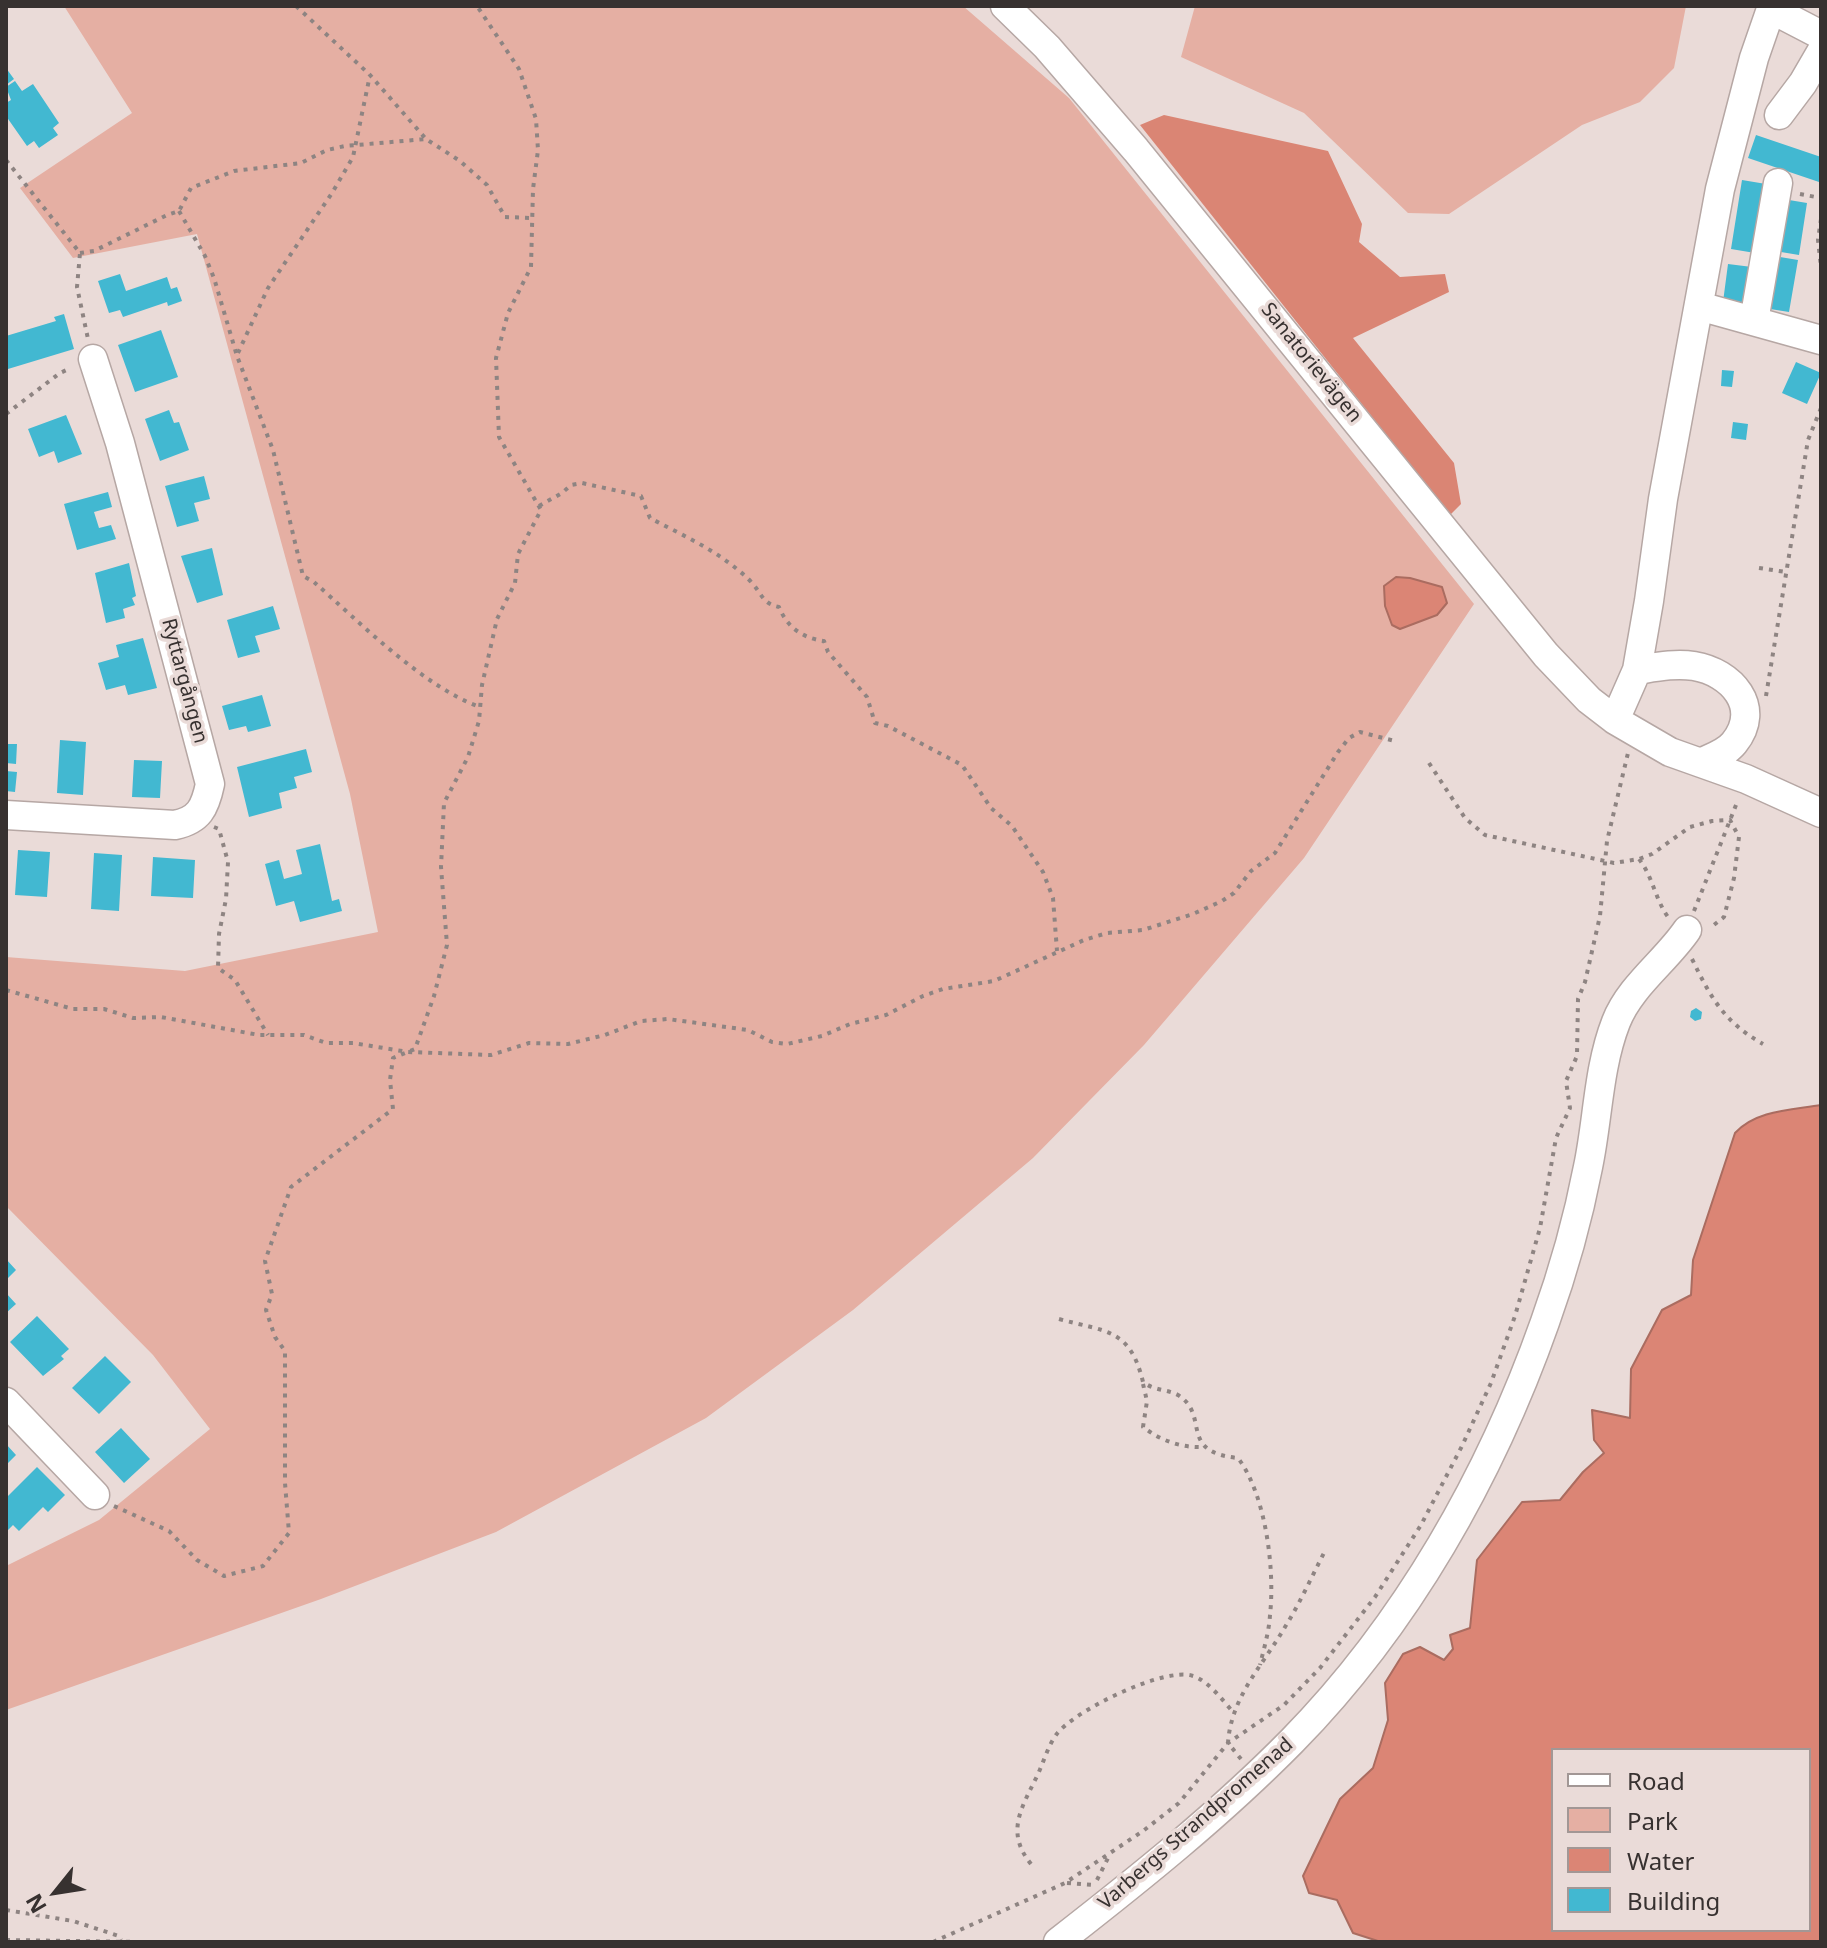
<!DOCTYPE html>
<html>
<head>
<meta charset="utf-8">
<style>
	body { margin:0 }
	#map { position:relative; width:1827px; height:1948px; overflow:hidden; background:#eadbd8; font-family:"Noto Sans",sans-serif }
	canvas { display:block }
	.frame { position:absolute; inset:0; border:8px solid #373130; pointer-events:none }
	.legend { position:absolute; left:1551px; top:1748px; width:260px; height:184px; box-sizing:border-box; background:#eadbd8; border:2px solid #a29795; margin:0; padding:10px 14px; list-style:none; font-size:24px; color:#373130 }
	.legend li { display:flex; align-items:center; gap:16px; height:40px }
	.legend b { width:40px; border:2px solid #a29795 }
	.north { position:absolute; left:16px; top:1852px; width:80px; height:80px; -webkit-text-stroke:6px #eadbd8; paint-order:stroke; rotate:240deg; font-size:22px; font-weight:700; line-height:32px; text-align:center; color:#373130 }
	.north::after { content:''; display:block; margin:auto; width:28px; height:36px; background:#373130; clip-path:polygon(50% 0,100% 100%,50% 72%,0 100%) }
</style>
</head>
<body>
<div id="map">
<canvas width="1827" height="1948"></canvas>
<div class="frame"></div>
<ul class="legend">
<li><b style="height:10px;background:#fff"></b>Road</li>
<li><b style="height:22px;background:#e5afa3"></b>Park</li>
<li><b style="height:22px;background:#db8575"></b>Water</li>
<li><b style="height:22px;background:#42b8d1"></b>Building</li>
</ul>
<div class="north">N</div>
</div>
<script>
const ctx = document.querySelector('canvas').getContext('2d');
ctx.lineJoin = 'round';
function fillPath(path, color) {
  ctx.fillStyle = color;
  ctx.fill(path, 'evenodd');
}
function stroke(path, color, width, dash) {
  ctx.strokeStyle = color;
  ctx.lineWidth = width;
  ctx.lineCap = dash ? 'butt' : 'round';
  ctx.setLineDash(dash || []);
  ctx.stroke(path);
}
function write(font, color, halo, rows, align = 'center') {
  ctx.font = font + ' "Noto Sans",sans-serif';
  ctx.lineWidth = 7;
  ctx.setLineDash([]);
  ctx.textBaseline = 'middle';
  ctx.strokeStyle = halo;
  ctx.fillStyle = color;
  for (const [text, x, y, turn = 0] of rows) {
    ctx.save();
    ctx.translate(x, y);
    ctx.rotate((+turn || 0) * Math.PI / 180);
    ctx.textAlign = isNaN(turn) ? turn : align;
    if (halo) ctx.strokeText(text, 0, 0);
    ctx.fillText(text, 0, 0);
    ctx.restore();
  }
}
fillPath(new Path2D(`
	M64 6H963L1069 98 1474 604 1304 858 1144 1045 1033 1158 853 1310 706 1418 496 1532 321 1599 6 1710V1566L99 1520 210 1429 153 1355 6 1206V957L185 971 378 932 350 794 197 234 73 258 20 188 132 113Z
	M1195 6H1686L1674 68 1640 102 1582 125 1449 214 1408 213 1304 113 1181 57Z`), '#e5afa3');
fillPath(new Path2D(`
	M1164 115 1328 151 1362 224 1359 242 1400 277 1445 274 1449 292 1353 338 1454 463 1461 504 1450 515 1140 125Z`), '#da8574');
const water = new Path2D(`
	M1396 577 1410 578 1442 587 1447 603 1437 615 1400 629 1392 625 1385 606 1384 586Z
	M1821 1105V1942H1381L1353 1933 1337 1900 1309 1893 1303 1876 1340 1799 1373 1768 1388 1720 1385 1683 1403 1654 1420 1647 1444 1660 1453 1649 1450 1635 1470 1628 1477 1560 1522 1502 1560 1500 1583 1472 1604 1453 1594 1440 1592 1410 1630 1418 1631 1369 1662 1310 1691 1295 1693 1260 1735 1133C1756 1110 1792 1110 1821 1105ZM1553 1750H1809V1930H1553Z`);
fillPath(water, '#db8575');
stroke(water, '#aa6c60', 2);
fillPath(new Path2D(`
	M6 68 14 79 6 85Z
	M15 81 22 91 33 84 59 123 53 128 58 135 39 148 34 141 27 146 6 116V103L11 100 6 87Z
	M1756 135 1821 157 1819 182 1748 158Z
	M1742 180 1766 184 1755 253 1731 249Z
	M1783 199 1807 203 1799 255 1775 251Z
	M1774 256 1798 260 1789 312 1764 308Z
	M1728 264 1752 267 1746 305 1723 302Z
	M120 274 126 291 167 277 171 289 177 287 182 301 168 306 167 302 123 317 120 310 109 313 98 281Z
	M64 314 74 349 8 369 6 336 56 321 54 317Z
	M161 330 178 377 135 392 118 345Z
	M1796 362 1821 373 1807 404 1782 393Z
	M1722 370 1734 371 1732 387 1721 386Z
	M169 410 174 423 179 422 189 450 160 461 145 419Z
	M66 415 82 454 58 463 54 451 39 457 28 429Z
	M1733 422 1748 424 1746 440 1731 438Z
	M204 476 210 499 194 503 199 521 177 527 165 486Z
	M108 492 112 507 94 512 99 528 111 525 116 539 77 550 64 504Z
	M212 548 223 595 197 603 181 556Z
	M129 563 136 596 132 598 135 605 123 609 125 618 106 623 95 573Z
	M273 606 280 629 255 636 260 652 238 658 227 620Z
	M143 638 157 688 128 695 125 685 106 690 98 663 119 657 116 645Z
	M262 695 271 726 248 732 246 726 229 730 222 706Z
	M60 740 86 742 83 795 57 793Z
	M6 744H17L16 764 6 763Z
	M306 749 312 772 294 777 297 788 279 793 282 808 249 817 237 767Z
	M134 760 162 761 160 798 132 797Z
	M6 771 17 772 15 792 6 791Z
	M320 844 332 901 339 899 342 911 300 922 294 901 276 906 265 864 279 860 284 879 302 874 296 850Z
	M18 850 50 852 47 897 15 895Z
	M94 853 122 855 119 911 91 909Z
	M153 857 195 860 193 898 151 896Z
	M1696 1008 1702 1012 1701 1019 1695 1021 1690 1017 1691 1011Z
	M6 1259 16 1270 6 1280Z
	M6 1293 16 1304 6 1313Z
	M37 1316 69 1349 61 1356 64 1359 43 1376 10 1342Z
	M105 1356 131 1382 99 1414 72 1388Z
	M121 1428 150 1459 124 1483 95 1452Z
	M6 1444 16 1455 6 1465Z
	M37 1467 65 1495 48 1512 43 1507 19 1531 13 1525 6 1532V1498Z`), '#42b8d1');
const minor = new Path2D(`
	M1005 6 1047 47 1136 150 1546 655 1589 700 1615 720 1637 670 1649 601 1663 499 1720 189 1754 58 1772 6
	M1771 9 1821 35
	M1779 115 1803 83 1821 52
	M1699 306 1821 340
	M1754 321 1778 183
	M1637 670C1656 667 1675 663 1694 666 1731 672 1763 707 1734 743 1726 753 1713 757 1702 762
	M1615 720 1670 752 1746 779 1821 813
	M6 815 175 825C199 820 205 808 210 784L120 443 93 359
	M6 1402 95 1495
	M1058 1942C1139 1879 1220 1814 1292 1741 1407 1624 1491 1475 1545 1322 1563 1272 1578 1219 1588 1167 1598 1120 1598 1068 1616 1022 1630 986 1666 961 1687 930`);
stroke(minor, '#b6a7a4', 31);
stroke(new Path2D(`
	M296 6 370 75 426 139
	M6 160 80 253 77 287 88 339
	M1800 194 1821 198
	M179 211 205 256 214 278 237 356 273 450 303 576 314 582C358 621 425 688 480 707
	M1821 219 1818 240 1821 267
	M80 253 94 251 167 215 179 211 191 188 234 171 301 163 327 150 345 146 426 139 460 161 487 185 505 217 532 218
	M238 353 268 288 332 193 353 157 370 75
	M6 414 60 373 71 368
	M539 506 562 493 571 485 582 483 641 496 650 518C680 534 712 548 738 570 743 574 748 578 752 583 762 594 763 604 779 607 787 627 802 638 824 641L828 652 867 697 875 723 888 726 962 765 991 808 1012 826 1043 872 1053 898 1057 951
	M1759 568 1786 572
	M1766 696 1808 440 1821 408
	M1429 763 1465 818 1485 835 1614 863 1639 859 1652 854 1690 827 1712 821 1730 820 1739 837 1734 878 1724 917 1710 928
	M214 827 219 829 228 862 226 899 219 934 218 968 235 980 268 1035
	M1639 859C1653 877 1655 899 1668 917
	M1694 911 1738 800
	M1692 959C1711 998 1724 1022 1763 1044
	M6 990 73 1009H104L133 1018 161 1017 259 1035H304L326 1043H353L408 1052 491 1055 529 1043 568 1044 605 1035 641 1021 668 1019 748 1030 772 1042 787 1044 822 1036 850 1024 886 1015 923 996 943 989 994 981 1084 940 1107 933 1143 930 1193 914 1222 901 1234 893 1251 871 1275 853 1338 752 1349 738 1360 732 1395 741
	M1059 1319C1106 1332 1130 1328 1143 1382 1155 1391 1167 1389 1178 1395 1211 1416 1177 1452 1238 1458 1266 1495 1275 1570 1270 1615 1269 1632 1264 1648 1260 1665
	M1143 1384 1147 1401 1143 1427C1161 1441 1182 1448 1204 1447
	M114 1506 169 1531 197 1560 224 1576 263 1566 289 1533 285 1483V1351L275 1337 266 1310 272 1294 265 1261 291 1187 393 1109 390 1080 393 1058 415 1049 434 996 447 945 441 867 444 803 468 757 479 721 482 685 497 619 515 583 518 554 541 510 499 437 496 358 508 313 531 267 533 189 538 150 536 119 519 69 477 6
	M1241 1759 1228 1743C1231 1697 1263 1665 1285 1627 1300 1603 1312 1576 1325 1551
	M1031 1864C1004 1831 1023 1806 1038 1774 1044 1761 1048 1746 1056 1735 1073 1711 1165 1666 1193 1676 1209 1681 1223 1701 1234 1713
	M1097 1880 1109 1856
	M1067 1883 1094 1885
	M6 1910 73 1921 119 1936 121 1940
	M6 1940 140 1942
	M933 1942 1065 1883 1143 1831 1179 1803 1228 1743 1284 1705 1320 1668 1375 1597 1421 1525 1462 1446 1491 1383 1515 1316 1540 1228 1556 1138 1570 1108 1566 1081 1577 1056 1578 999 1585 982 1600 916 1607 841 1628 753`), '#8e8482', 4, [4, 6]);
stroke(minor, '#fff', 28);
write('20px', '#373130', '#eadbd8', [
	["Sanatorievägen",1311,363,51],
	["Ryttargången",184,681,75],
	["Varbergs Strandpromenad",1196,1824,-41]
]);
</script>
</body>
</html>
